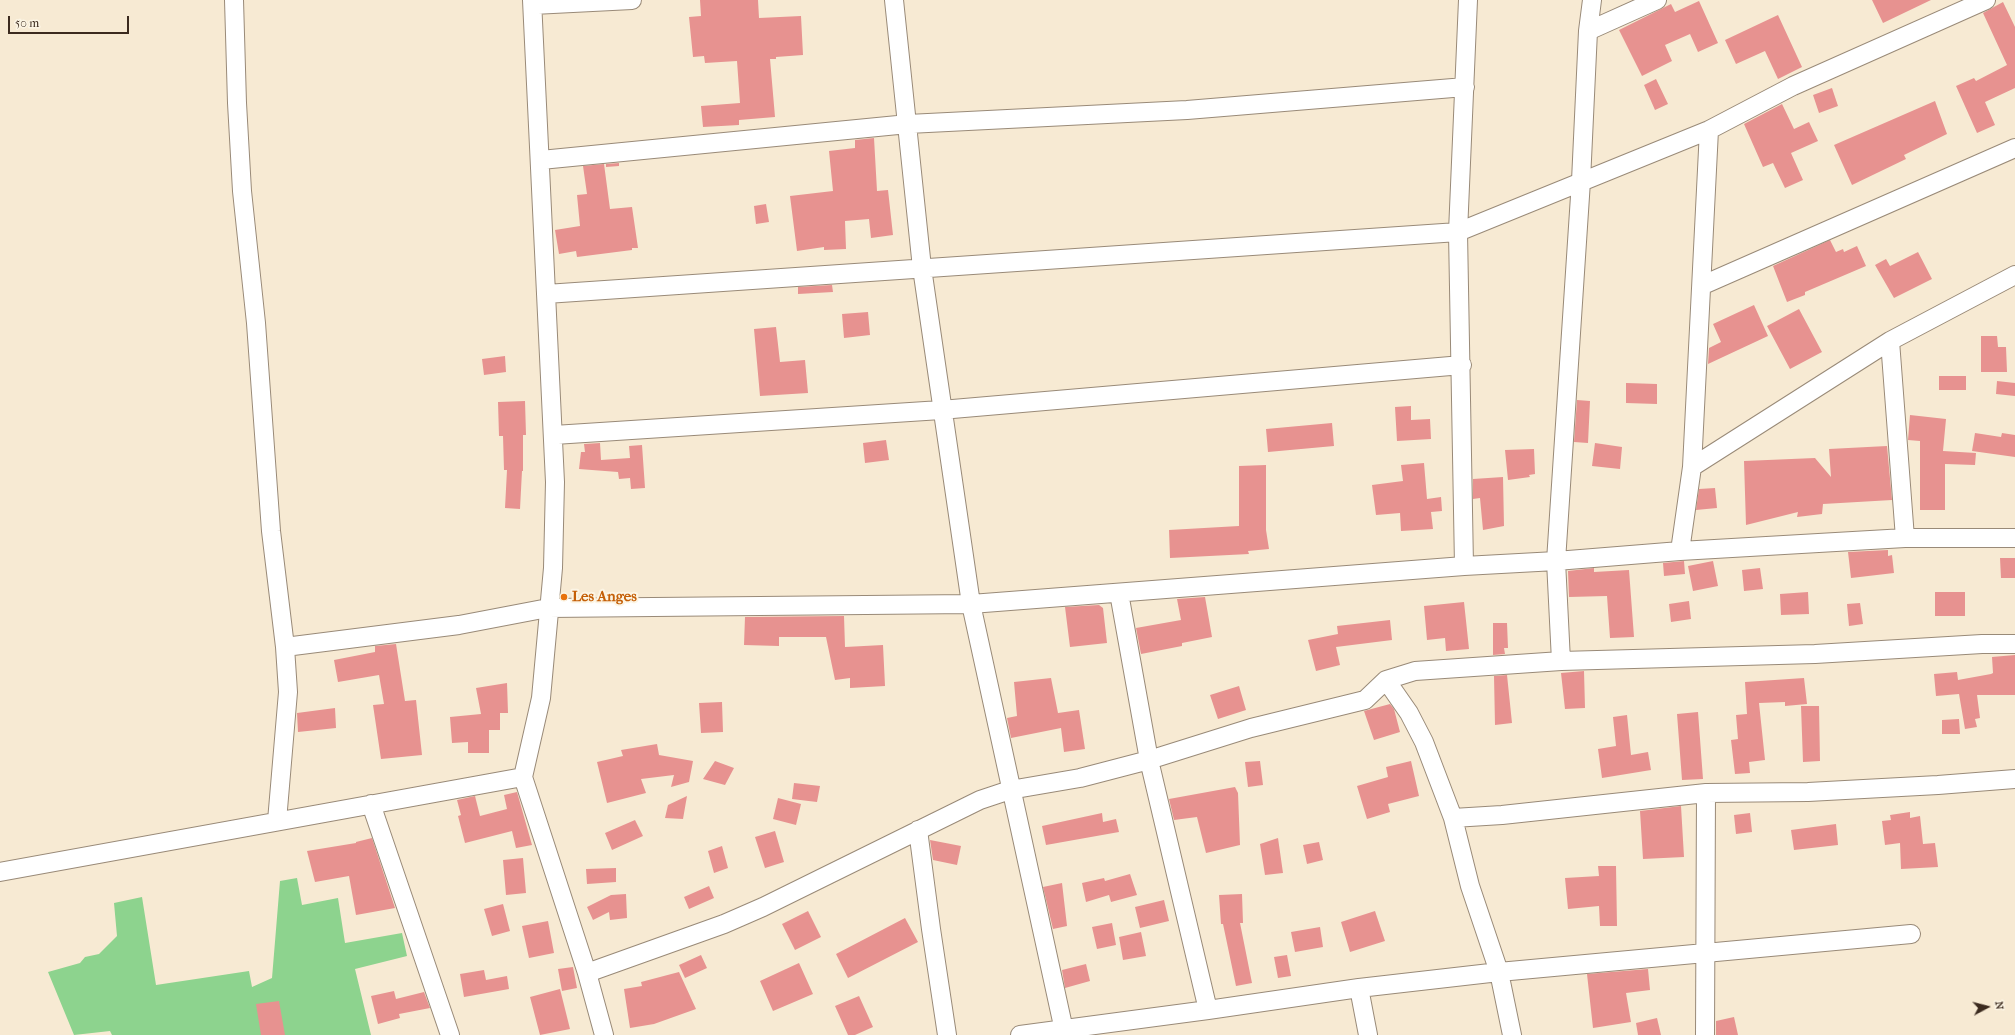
<!DOCTYPE html>
<html>
<head>
<meta charset="utf-8">
<style>
	body { margin:0 }
	#map { position:relative; width:2015px; height:1035px; overflow:hidden; background:#f7ead3; font-family:"IM FELL French Canon",serif }
	canvas { display:block }
	.north { position:absolute; left:1967px; top:987px; width:40px; height:40px; -webkit-text-stroke:3px #fcf5e5; paint-order:stroke; rotate:83deg; font-size:11px; font-weight:700; line-height:16px; text-align:center; color:#3b2a1e }
	.north::after { content:''; display:block; margin:auto; width:14px; height:18px; background:#3b2a1e; clip-path:polygon(50% 0,100% 100%,50% 72%,0 100%) }
	.scale { position:absolute; left:8px; top:16px; width:121px; height:18px; box-sizing:border-box; border:2px solid #3b2a1e; border-top:0; padding-left:5px; font-size:12px; line-height:14px; white-space:nowrap; color:#3b2a1e; -webkit-text-stroke:3px #fcf5e5; paint-order:stroke }
</style>
</head>
<body>
<div id="map">
<canvas width="2015" height="1035"></canvas>
<div class="north">N</div>
<div class="scale">50 m</div>
</div>
<script>
const ctx = document.querySelector('canvas').getContext('2d');
ctx.lineJoin = 'round';
function fillPath(path, color) {
  ctx.fillStyle = color;
  ctx.fill(path, 'evenodd');
}
function stroke(path, color, width, dash) {
  ctx.strokeStyle = color;
  ctx.lineWidth = width;
  ctx.lineCap = dash ? 'butt' : 'round';
  ctx.setLineDash(dash || []);
  ctx.stroke(path);
}
function write(font, color, halo, rows, align = 'center') {
  ctx.font = font + ' "IM FELL French Canon",serif';
  ctx.lineWidth = 4;
  ctx.setLineDash([]);
  ctx.textBaseline = 'middle';
  ctx.strokeStyle = halo;
  ctx.fillStyle = color;
  for (const [text, x, y, turn = 0] of rows) {
    ctx.save();
    ctx.translate(x, y);
    ctx.rotate((+turn || 0) * Math.PI / 180);
    ctx.textAlign = isNaN(turn) ? turn : align;
    if (halo) ctx.strokeText(text, 0, 0);
    ctx.fillText(text, 0, 0);
    ctx.restore();
  }
}
fillPath(new Path2D(`
	M297 878 302 905 338 898 345 943 402 933 407 956 355 969 371 1035H112L110 1031 74 1035 48 972 80 963 85 957 99 954 117 936 114 903 142 897 156 985 249 971 252 987 272 978 280 881Z`), '#8dd38e');
fillPath(new Path2D(`
	M700 0H758L759 18 801 16 803 55 776 57V59H770L775 117 739 120V125L703 127 701 106 740 103 737 61 705 63 704 56 693 57 689 17 701 16Z
	M1872 0H1931L1883 23Z
	M1699 1 1718 43 1698 52 1690 34 1665 45 1672 61 1642 76 1619 30 1671 4 1675 12Z
	M2003 2 2015 27V88L1985 102 1995 125 1977 133 1956 86 1974 78 1976 81 2007 65 1983 13Z
	M1778 15 1802 67 1778 79 1765 51 1736 64 1725 40Z
	M1656 79 1668 104 1655 110 1644 85Z
	M1832 88 1838 106 1819 113 1813 95Z
	M1935 101 1947 134 1904 155 1906 159 1852 185 1834 145Z
	M1782 104 1794 129 1809 122 1818 141 1791 153 1803 180 1785 188 1773 163 1763 167 1744 124Z
	M874 138 877 191 888 190 893 235 871 238 869 219 845 221 846 249 824 250V247L797 251 790 196 833 191 829 151 855 148V140Z
	M619 163V166L606 167V164Z
	M604 164 610 209 632 207 638 248H632V250L577 257 576 251 559 254 555 230 580 226 577 195 587 194 583 166Z
	M766 204 769 222 756 224 754 206Z
	M1830 240 1836 252 1843 249 1844 252 1857 246 1866 266 1805 292V295L1787 302 1773 266Z
	M1918 252 1932 279 1894 298 1875 265 1886 259 1890 266Z
	M832 285 833 292 798 294V287Z
	M1754 305 1768 336 1708 364 1709 348 1721 342 1713 324Z
	M1799 309 1822 352 1790 369 1767 326Z
	M868 312 870 335 844 338 842 314Z
	M776 327 780 362 805 360 808 393 760 396 754 329Z
	M1981 336H1997L1998 347H2006L2007 372H1981Z
	M505 356 506 372 484 375 482 359Z
	M1939 376H1966V390H1939Z
	M1997 381 2015 383V396L1996 394Z
	M1626 383 1657 384V404L1626 403Z
	M1577 400 1590 401 1588 443 1574 442Z
	M525 401 526 435H523V471H522L520 509 505 508 507 470H504L503 436H499L498 402Z
	M1411 406V420L1430 419 1431 439 1397 441 1395 407Z
	M1910 415 1946 419 1943 451 1976 453 1975 465 1945 464V510H1920V441L1908 440Z
	M1332 423 1334 446 1268 452 1266 429Z
	M1975 433 2001 437 2002 433 2015 435V457L1972 451Z
	M886 440 889 460 865 463 863 443Z
	M600 443 601 460 630 458 629 446 642 445 645 488 631 489 630 478 619 479 618 472 579 469 581 452H585L584 444Z
	M1595 443 1622 447 1620 469 1592 466Z
	M1887 446 1892 500 1823 504 1822 514 1797 517 1798 512 1746 525 1744 461 1815 458 1831 477 1829 449Z
	M1534 449 1535 474 1529 475 1530 477 1508 480 1505 450Z
	M1424 463 1427 499 1441 497 1442 511 1431 512 1433 529 1401 531 1400 513 1376 515 1372 485 1403 481 1401 465Z
	M1266 465V530L1269 549 1248 551 1249 554 1170 558 1169 530 1239 526V466Z
	M1503 477 1504 526 1483 530 1480 498 1473 499V479Z
	M1715 488 1717 508 1696 510 1699 489Z
	M1888 550V556L1892 555 1894 573 1851 578 1848 552Z
	M2000 558H2015V578H2001Z
	M1684 561 1685 574 1664 576 1663 563Z
	M1713 561 1718 586 1693 591 1688 566Z
	M1594 568V572L1629 570 1634 637 1610 638 1607 596 1569 597 1568 571Z
	M1760 568 1763 589 1744 591 1742 570Z
	M1808 592 1809 614 1781 615 1780 594Z
	M1935 592H1965V616H1935Z
	M1205 597 1212 637 1182 643V646L1141 654 1136 628 1181 620 1177 599Z
	M1689 601 1691 619 1671 622 1669 604Z
	M1464 602 1469 649 1446 651 1445 638 1427 640 1424 606Z
	M1860 603 1863 624 1849 626 1847 604Z
	M1099 605 1103 608 1107 643 1070 647 1065 607Z
	M844 616 845 647 883 645 885 686 850 688V678L835 680 826 637H779V646L744 645 745 617Z
	M1390 620 1392 640 1336 647 1340 665 1316 671 1308 640 1338 634 1337 626Z
	M1493 623H1507L1508 648H1504L1505 654 1493 655Z
	M396 644 405 701 416 700 422 755 381 759 373 705 384 704 379 675 338 682 334 660 375 652V646Z
	M2015 655V695H1977L1980 718 1975 719 1977 727 1965 729 1959 694 1936 696 1934 674 1957 672 1958 680 1991 674 1993 673 1992 657Z
	M1584 671 1585 708 1565 709 1561 673Z
	M1507 675 1512 723 1495 725 1494 676Z
	M1051 678 1058 713 1079 710 1085 749 1064 752 1061 728 1011 738 1007 718 1017 716 1014 682Z
	M1804 678 1807 704 1785 706V702L1759 703 1765 760 1749 762 1750 773 1735 774 1731 740 1738 739 1736 715 1747 714 1745 682Z
	M507 683 508 713H500V730H489V753H468V742L452 743 450 717 481 714 476 688Z
	M1239 686 1246 710 1218 719 1210 695Z
	M722 702 723 732 701 733 699 703Z
	M1390 704 1394 709 1400 732 1374 740 1364 711Z
	M1801 706H1819L1820 761 1803 762Z
	M335 708 336 728 298 732 297 713Z
	M1698 712 1703 779 1682 780 1677 714Z
	M1627 715 1631 755 1648 752 1651 770 1602 778 1598 749 1616 746 1613 717Z
	M1959 719 1960 734H1942V720Z
	M657 744 659 755 693 761 689 782 671 787 674 775 641 779 646 793 607 803 597 762 623 756 621 750Z
	M715 761 734 768 725 785 703 779Z
	M1260 761 1263 785 1248 787 1245 762Z
	M1411 761 1419 796 1388 804 1390 812 1367 819 1357 786 1388 777 1386 767Z
	M794 783 820 786 817 802 792 799Z
	M1235 787 1238 793 1240 845 1206 853 1197 817 1174 820 1169 799Z
	M517 792 532 845 516 848 512 831 465 843 458 816 461 815 457 800 475 796 480 816 507 809 504 795Z
	M687 796 683 819 665 818 668 805Z
	M778 798 801 804 796 825 773 819Z
	M1681 806 1684 857 1643 859 1640 811Z
	M1910 812V818L1920 816 1923 844 1935 843 1938 867 1901 869 1900 843 1885 845 1882 821 1891 820 1890 815Z
	M1102 813 1103 822 1116 819 1119 832 1046 845 1042 826Z
	M1750 813 1752 832 1736 834 1734 815Z
	M635 820 643 836 612 850 605 833Z
	M1836 824 1838 845 1794 850 1791 830Z
	M775 831 784 862 765 868 755 837Z
	M372 838 395 908 356 915 349 876 315 882 307 851 356 843V842Z
	M1278 838 1283 873 1265 875 1260 844Z
	M930 840 961 846 957 865 933 860Z
	M1319 842 1323 860 1307 864 1303 845Z
	M722 846 728 868 714 873 708 851Z
	M523 858 526 893 506 895 503 860Z
	M1598 866H1616L1617 926H1600L1599 906 1568 909 1565 878 1599 876Z
	M616 868V882L587 884 586 869Z
	M1130 874 1137 895 1111 902 1109 895 1086 902 1082 883 1104 878 1105 881Z
	M1062 883 1067 926 1053 929 1043 887Z
	M709 886 714 898 689 909 684 897Z
	M626 894 627 918 610 920 609 912 593 920 587 907 611 895Z
	M1242 894 1243 923H1240L1252 983 1236 986 1223 924H1221L1219 895Z
	M1164 900 1169 921 1140 928 1135 907Z
	M503 904 510 931 492 936 484 909Z
	M808 911 821 937 795 950 782 924Z
	M1375 911 1385 941 1350 952 1341 922Z
	M905 918 918 942 848 978 836 954Z
	M548 921 554 953 529 958 522 926Z
	M1112 923 1116 945 1097 949 1092 927Z
	M1320 927 1323 947 1295 952 1291 932Z
	M1141 932 1146 956 1123 960 1119 937Z
	M701 955 707 968 685 978 679 965Z
	M1287 955 1291 976 1278 978 1274 957Z
	M799 963 813 994 773 1011 760 981Z
	M1086 964 1090 981 1065 988 1062 970Z
	M573 967 577 988 562 991 558 969Z
	M1648 969 1650 990 1626 993 1631 1022 1593 1028 1587 974Z
	M484 970 486 980 507 976 509 989 464 997 460 974Z
	M679 972 696 1009 654 1024 630 1028 624 989 642 986 641 982Z
	M560 989 570 1029 540 1035 530 997Z
	M394 991 396 999 424 992 430 1008 399 1014 400 1018 378 1024 371 996Z
	M859 996 873 1027 855 1035H848L835 1006Z
	M279 1001 285 1035H261L256 1004Z
	M1734 1017 1738 1035H1716V1021Z
	M1657 1018 1661 1035H1638L1636 1023Z`), '#e79290');
const minor = new Path2D(`
	M234 0 237 103 242 191 256 323 271 531 285 647 288 692 277 821
	M532 0 555 482 553 568 541 698 523 777 587 973 604 1035
	M533 5 632 0
	M1588 31 1657 0
	M541 160 908 124 1187 110 1465 87
	M1703 285 2015 148
	M546 294 1458 232 1709 130 1793 86 1986 0
	M1890 341 1905 538
	M554 435 941 410 1462 365
	M1692 467 1890 341 2015 275
	M1680 551 1692 467 1709 130
	M1464 566 1458 232 1468 0
	M1119 593 1149 760 1208 1010
	M285 647 459 625 548 608 971 604 922 268 894 0
	M1561 661 1556 561 1680 551 1905 538H2015
	M1386 680 1409 713 1424 742 1453 818 1470 886 1499 972 1512 1035
	M371 804 450 1035
	M1453 818 1502 815 1706 793 1808 792 1938 785 2015 779
	M918 830 931 929 947 1035
	M0 872 523 777
	M587 973 724 924 763 907 980 800 1010 790 1080 778 1149 760 1251 728 1365 700 1386 680 1415 671 1561 661 1815 654 1982 644H2015
	M1359 988 1368 1035
	M1020 1035 1208 1010 1359 988 1499 972 1911 934
	M1065 1035 971 604 1464 566 1556 561 1581 181 1588 31 1592 0
	M1705 1035 1706 793`);
stroke(minor, '#998a78', 20);
stroke(minor, '#fff', 18);
for (const [x, y, r, color] of [
	[564,597,4,"#e8710a"]
]) {
  const dot = new Path2D();
  dot.arc(x, y, r, 0, 2 * Math.PI);
  ctx.fillStyle = color;
  ctx.fill(dot);
  stroke(dot, '#fcf5e5', 1.5);
}
write('bold 15px', '#c56008', '#fcf5e5', [
	["Les Anges",572,597]
], 'left');
</script>
</body>
</html>
